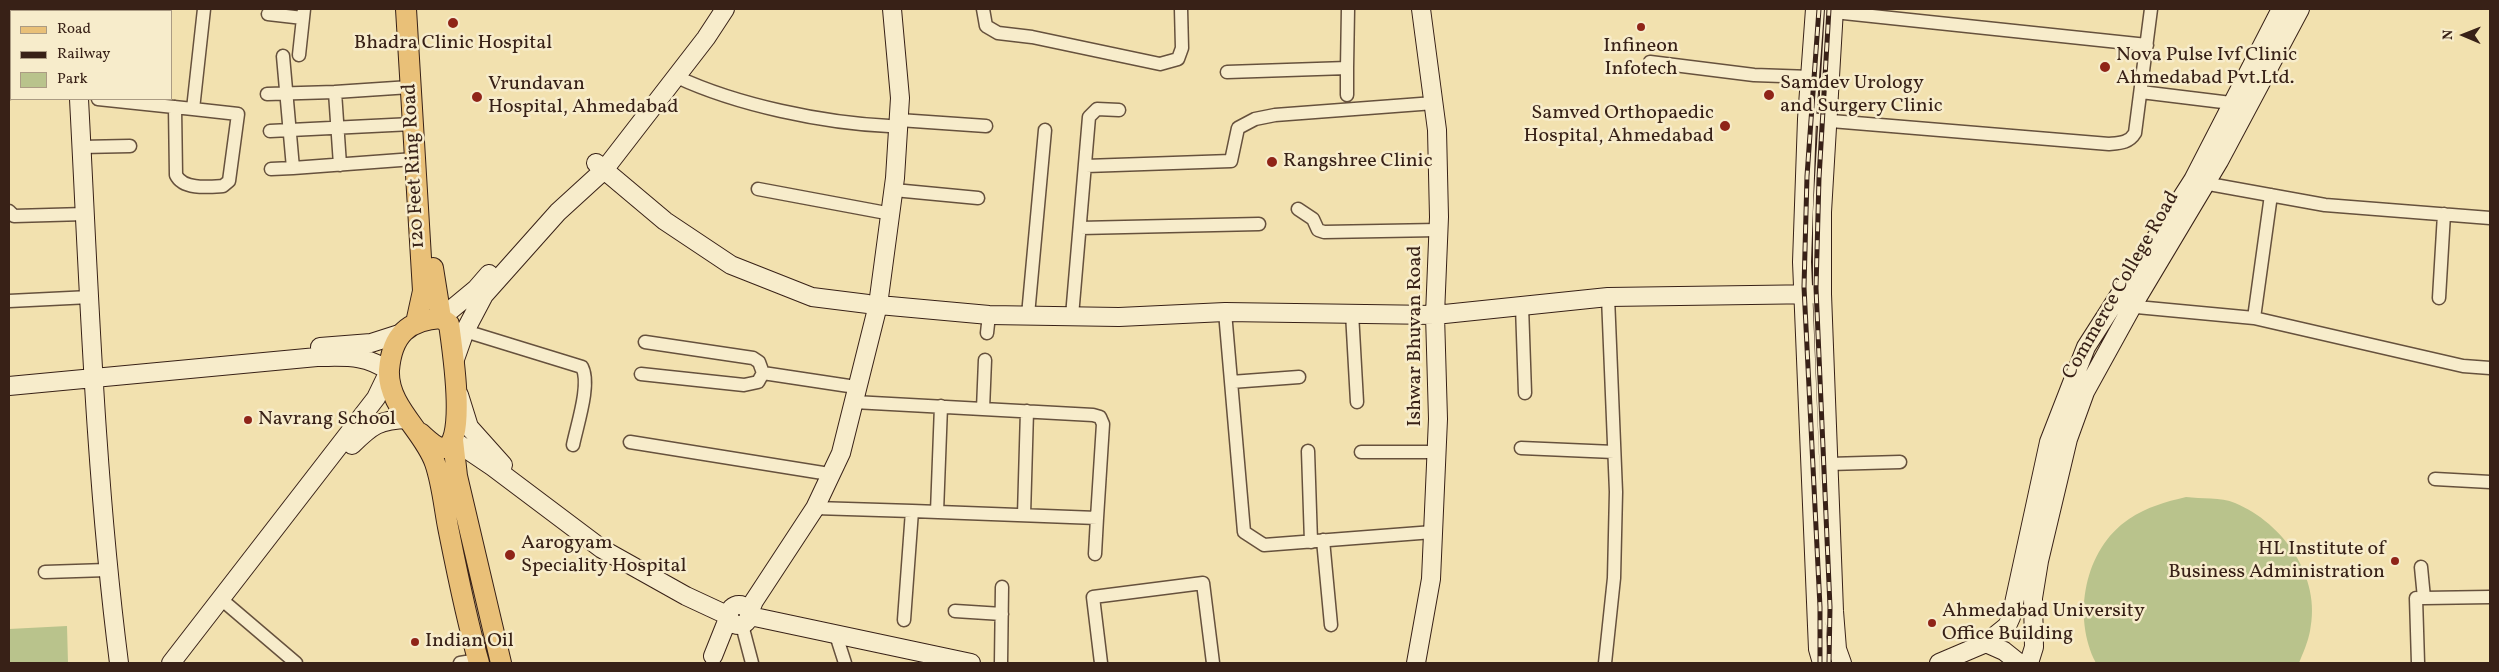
<!DOCTYPE html>
<html>
<head>
<meta charset="utf-8">
<style>
  body { margin:0 }
  #map { position:relative; width:2499px; height:672px; overflow:hidden; background:#f2e1af; font-family:Vollkorn,serif }
  canvas { display:block }
  .frame { position:absolute; inset:0; border:10px solid #382117; pointer-events:none }
  .legend { position:absolute; left:10px; top:10px; width:162px; height:90px; box-sizing:border-box; background:#f7eccb; border:1px solid #ab9b83; margin:0; padding:6px 9px; list-style:none; font-size:15px; color:#382117 }
  .legend li { display:flex; align-items:center; gap:10px; height:25px }
  .legend b { width:25px; border:1px solid #ab9b83 }
  .north { position:absolute; left:2439px; top:10px; width:50px; height:50px; -webkit-text-stroke:4px #f7eccb; paint-order:stroke; rotate:271deg; font-size:14px; font-weight:700; line-height:20px; text-align:center; color:#382117 }
  .north::after { content:''; display:block; margin:auto; width:18px; height:22px; background:#382117; clip-path:polygon(50% 0,100% 100%,50% 72%,0 100%) }
</style>
</head>
<body>
<div id="map">
<canvas width="2499" height="672"></canvas>
<div class="frame"></div>
<ul class="legend">
<li><b style="height:6px;background:#e9c078"></b>Road</li>
<li><b style="height:6px;background:#382117"></b>Railway</li>
<li><b style="height:14px;background:#b9c38c"></b>Park</li>
</ul>
<div class="north">N</div>
</div>
<script>
const g = document.querySelector('canvas').getContext('2d');
g.lineJoin = 'round';
function fill(path, color) { g.fillStyle = color; g.fill(path, 'evenodd'); }
function stroke(path, color, width, dash) { g.strokeStyle = color; g.lineWidth = width; g.lineCap = dash ? 'butt' : 'round'; g.setLineDash(dash || []); g.stroke(path); }
function write(font, color, halo, rows, align = 'center') {
  g.font = font + ' Vollkorn,serif'; g.lineWidth = 5; g.setLineDash([]); g.textBaseline = 'middle'; g.strokeStyle = halo; g.fillStyle = color; for (const [text, x, y, turn = 0] of rows) {
    g.save(); g.translate(x, y); g.rotate((+turn || 0) * Math.PI / 180); g.textAlign = isNaN(turn) ? turn : align; if (halo) g.strokeText(text, 0, 0); g.fillText(text, 0, 0); g.restore();
  }
}
fill(new Path2D(`
  M 2186,497 C 2201,499 2221,497 2235,503 C 2283,523 2322,577 2310,631 C 2308,642 2303,653 2299,663 L 2096,663 C 2072,617 2084,549 2129,519 C 2147,507 2165,502 2186,497 Z
  M 67,626 L 68,663 L 10,663 L 9,629 Z`), '#b9c38c');
const street = new Path2D(`
  M 983,9 L 986,26 L 998,33 L 1032,37 L 1160,64 L 1178,59 L 1182,48 L 1181,9
  M 1834,12 L 2147,45
  M 268,14 L 303,18
  M 9,39 L 11,39
  M 299,55 L 304,9
  M 283,56 L 293,168 L 414,159
  M 1650,62 L 1754,75 L 1811,77
  M 1347,68 L 1347,95
  M 1227,72 L 1347,68 L 1348,9
  M 677,77 C 737,105 823,123 889,126
  M 335,92 L 340,165
  M 2141,92 L 2231,103
  M 9,93 L 11,92
  M 267,94 L 335,92 L 410,87
  M 98,99 L 193,109 L 204,9
  M 175,107 L 176,175 C 183,190 209,187 223,186 L 229,181 L 238,114 L 193,109
  M 1807,119 L 2109,144 C 2120,143 2129,143 2135,133 L 2151,9
  M 899,120 L 986,126
  M 270,131 L 412,124
  M 81,147 L 130,146
  M 1086,166 L 1231,161 L 1238,128 L 1255,119 L 1275,115 L 1434,103
  M 271,169 L 293,168
  M 2198,182 L 2325,205 L 2490,218
  M 758,189 L 881,212
  M 894,190 L 978,198
  M 1298,209 L 1313,219 L 1318,230 L 1324,232 L 1438,230
  M 9,211 L 14,216 L 85,214
  M 1080,228 L 1259,224
  M 2439,298 L 2444,214
  M 9,301 L 90,297
  M 1522,306 L 1525,393
  M 2126,306 L 2254,318 L 2463,366 L 2490,368
  M 1225,312 L 1244,532 L 1264,545 L 1433,532
  M 1352,313 L 1357,402
  M 1028,315 L 1045,130
  M 1072,316 L 1089,117 L 1097,109 L 1119,110
  M 2254,318 L 2271,195
  M 465,331 L 582,367 C 591,384 577,425 573,445
  M 987,333 L 989,315
  M 645,342 L 753,358 L 759,362 L 763,373
  M 763,373 L 849,386
  M 641,374 L 744,385 L 758,382 L 763,373
  M 1231,382 L 1299,377
  M 854,402 L 1093,415 L 1100,417 L 1103,424 L 1097,518 L 912,511
  M 983,409 L 985,360
  M 630,442 L 823,473
  M 1521,448 L 1614,452
  M 1308,451 L 1311,542
  M 1361,452 L 1437,452
  M 1829,464 L 1900,462
  M 2435,479 L 2490,482
  M 815,508 L 912,511 L 904,620
  M 937,512 L 941,406
  M 1024,515 L 1027,411
  M 1323,540 L 1331,625
  M 1095,554 L 1097,518
  M 2421,567 L 2424,598 L 2490,597
  M 45,572 L 107,570
  M 2416,598 L 2418,663
  M 228,605 L 296,663
  M 955,611 L 1002,614
  M 742,625 L 752,663
  M 836,635 L 845,663
  M 460,663 L 478,660
  M 1001,663 L 1002,587
  M 1101,663 L 1093,597 L 1203,583 L 1213,663
  M 1605,663 L 1614,578 L 1616,492 L 1608,297`);
const secondary = new Path2D(`
  M 74,9 L 74,11
  M 1815,9 L 1807,119 L 1802,262 L 1817,626 L 1818,649 L 1822,663
  M 1834,9 L 1822,212 L 1822,294 L 1834,611 L 1837,649 L 1842,663
  M 79,99 C 89,287 95,476 119,663
  M 596,163 L 665,221 L 731,265 L 812,297 L 868,304 L 989,315 L 1119,317 L 1225,312 L 1435,315 L 1608,297 L 1822,294
  M 441,318 L 476,289 L 489,274
  M 320,347 L 371,343 L 399,334
  M 454,362 L 465,331 L 484,295 L 558,212 L 604,170 L 706,38 L 725,9
  M 9,386 L 317,357 C 346,357 364,354 389,371 L 376,398 L 171,663
  M 459,395 L 469,427 L 503,465
  M 453,440 L 493,467 L 602,549 L 686,596 L 729,616 L 713,656
  M 352,445 C 372,425 379,420 408,419
  M729 615a10 10 0 1 1 20 0a10 10 0 1 1-20 0Z
  M 749,613 L 754,601 L 815,508 L 841,453 L 878,305 L 895,178 L 900,98 L 892,9
  M 750,616 L 971,663
  M 1986,643 L 2007,626 L 2011,617 L 2049,442 L 2086,347 L 2193,180 L 2281,9
  M 1416,663 L 1431,579 L 1438,419 L 1435,315 L 1439,217 L 1437,130 L 1421,9
  M 1939,663 L 1986,643 L 2004,651 L 2019,663
  M 2029,663 L 2034,647 L 2033,598 L 2039,561 L 2068,439 L 2085,392 L 2133,305 L 2219,161 L 2300,9`);
const primary = new Path2D(`
  M 406,9 L 423,291 L 416,323
  M 433,268 L 441,318
  M 420,433 C 426,438 434,447 442,448 C 469,450 451,340 449,324 L 441,318 C 408,320 392,335 389,370 C 387,406 424,431 435,463 C 442,483 444,506 448,527 C 457,572 466,618 479,663
  M 453,440 L 457,476 L 501,663`);
stroke(street, '#66513d', 15);
stroke(secondary, '#382117', 20);
stroke(primary, '#382117', 22);
stroke(street, '#f7eccb', 12);
stroke(secondary, '#f7eccb', 18);
stroke(primary, '#e9c078', 20);
const rail = new Path2D(`
  M 1819,9 L 1807,176 L 1804,287 L 1820,607 L 1820,663
  M 1829,663 L 1830,607 L 1816,288 L 1819,178 L 1829,9`);
stroke(rail, '#382117', 5);
stroke(rail, '#f7eccb', 3, [9]);
for (const [x, y, r, color] of [
  [453,23,6,"#8f2418"],
  [1641,27,5,"#8f2418"],
  [2105,67,6,"#8f2418"],
  [1769,95,6,"#8f2418"],
  [477,97,6,"#8f2418"],
  [1725,126,6,"#8f2418"],
  [1272,162,6,"#8f2418"],
  [248,420,5,"#8f2418"],
  [510,555,6,"#8f2418"],
  [2395,561,5,"#8f2418"],
  [1932,623,5,"#8f2418"],
  [415,642,5,"#8f2418"]
]) { const dot = new Path2D(); dot.arc(x, y, r, 0, 2 * Math.PI); g.fillStyle = color; g.fill(dot); stroke(dot, '#f7eccb', 2); }
write('20px', '#382117', '#f7eccb', [
  ["Bhadra Clinic Hospital",453,44,"center"],
  ["Infineon",1641,47,"center"],
  ["Infotech",1641,70,"center"],
  ["Nova Pulse Ivf Clinic",2116,56],
  ["Ahmedabad Pvt.Ltd.",2116,79],
  ["Samdev Urology",1780,84],
  ["and Surgery Clinic",1780,107],
  ["Vrundavan",488,85],
  ["Hospital, Ahmedabad",488,108],
  ["Samved Orthopaedic",1714,114,"right"],
  ["Hospital, Ahmedabad",1714,137,"right"],
  ["Rangshree Clinic",1283,162],
  ["Navrang School",258,420],
  ["Aarogyam",521,544],
  ["Speciality Hospital",521,567],
  ["HL Institute of",2385,550,"right"],
  ["Business Administration",2385,573,"right"],
  ["Ahmedabad University",1942,612],
  ["Office Building",1942,635],
  ["Indian Oil",425,642]
], 'left');
write('20px', '#382117', '#f7eccb', [
  ["120 Feet Ring Road",415,166,-93],
  ["Commerce College Road",2122,286,-60],
  ["Ishwar Bhuvan Road",1416,336,-90]
]);
</script>
</body>
</html>
